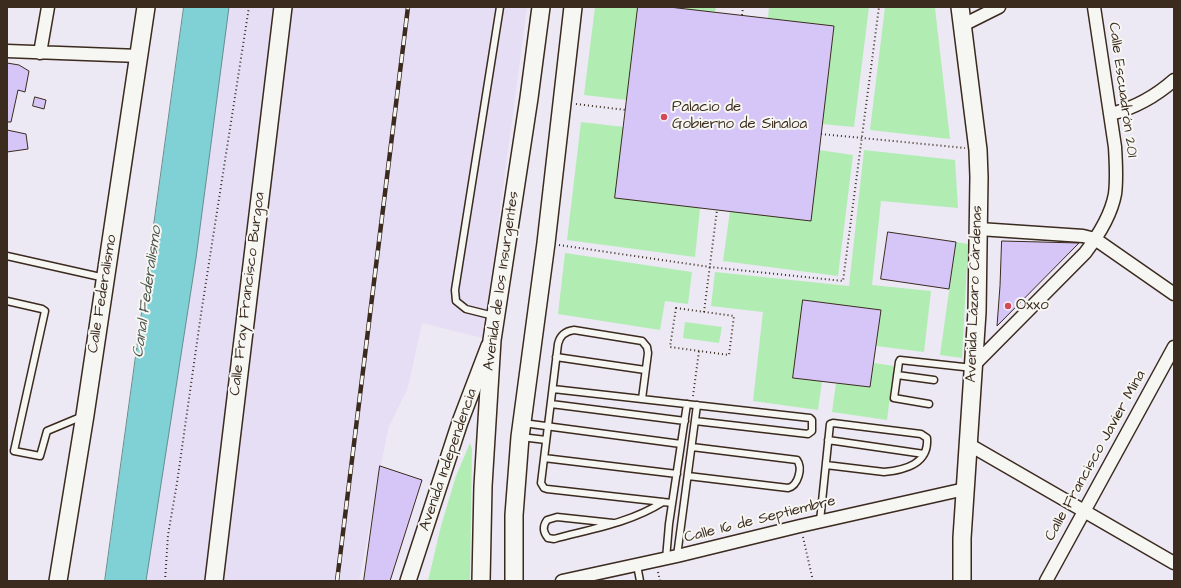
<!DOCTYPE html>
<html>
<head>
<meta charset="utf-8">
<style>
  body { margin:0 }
  #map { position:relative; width:1181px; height:588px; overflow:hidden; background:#ece8f4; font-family:"Architects Daughter",sans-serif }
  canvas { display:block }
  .frame { position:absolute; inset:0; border:8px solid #3b2a1e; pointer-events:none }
</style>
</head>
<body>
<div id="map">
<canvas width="1181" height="588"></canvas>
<div class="frame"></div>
</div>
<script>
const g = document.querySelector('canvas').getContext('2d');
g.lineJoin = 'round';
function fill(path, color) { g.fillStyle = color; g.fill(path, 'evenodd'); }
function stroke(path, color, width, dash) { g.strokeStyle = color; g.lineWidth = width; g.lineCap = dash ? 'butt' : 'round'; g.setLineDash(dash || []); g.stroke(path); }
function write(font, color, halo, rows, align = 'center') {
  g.font = font + ' "Architects Daughter",sans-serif'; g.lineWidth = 4; g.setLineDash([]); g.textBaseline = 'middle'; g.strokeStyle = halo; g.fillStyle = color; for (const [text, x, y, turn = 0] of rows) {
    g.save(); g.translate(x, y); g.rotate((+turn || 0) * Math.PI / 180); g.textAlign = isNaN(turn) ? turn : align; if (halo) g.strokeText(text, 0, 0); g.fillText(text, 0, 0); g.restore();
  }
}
fill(new Path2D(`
  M 229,7 L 527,7 L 483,338 L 422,323 L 408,387 L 388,429 L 359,581 L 146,581 L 196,258 Z`), '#e5def5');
fill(new Path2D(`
  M 595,7 L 638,7 L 627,100 L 584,95 Z
  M 669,7 L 716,7 L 715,12 Z
  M 769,7 L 869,7 L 854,127 L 822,124 L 834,26 L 768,18 Z
  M 885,7 L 924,7 L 935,8 L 950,139 L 870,130 Z
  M 581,122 L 624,127 L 616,198 L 700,208 L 695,257 L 567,240 Z
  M 819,150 L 853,155 L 838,276 L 723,261 L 730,211 Z
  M 864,150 L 955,160 L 958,208 L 881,201 L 872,285 L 931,291 L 924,352 L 876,346 L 880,310 L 803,300 L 794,378 L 822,381 L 818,410 L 753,401 L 763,312 L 711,306 L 715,272 L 849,286 Z
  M 956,242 L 968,244 L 962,358 L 940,355 Z
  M 565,253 L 692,272 L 688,304 L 665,301 L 660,330 L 558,314 Z
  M 685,322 L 722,327 L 719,343 L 683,338 Z
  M 874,363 L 894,366 L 887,420 L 832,412 L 836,383 L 870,387 Z
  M 470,443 L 472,449 L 470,581 L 428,581 L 441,526 L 456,476 Z`), '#b1edb3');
const water = new Path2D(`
  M 184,7 L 229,7 L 196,258 L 146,581 L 105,581 Z`);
fill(water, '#7fd1d6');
stroke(water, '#648e8c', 1);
const building = new Path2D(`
  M 638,7 L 669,7 L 834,26 L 811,221 L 615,198 Z
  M 7,63 L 19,65 L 29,71 L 25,92 L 18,90 L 11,122 L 7,122 Z
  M 35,97 L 46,100 L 44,109 L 33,106 Z
  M 7,130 L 26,134 L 28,149 L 7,152 Z
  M 888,232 L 956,242 L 949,289 L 881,279 Z
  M 1002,241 L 1079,243 L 997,326 L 1000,286 Z
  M 803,300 L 881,310 L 870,387 L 793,378 Z
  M 380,466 L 422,480 L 390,581 L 364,581 Z`);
fill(building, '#d6c6f7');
stroke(building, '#3b2a1e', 1);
const service = new Path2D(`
  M 7,256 L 105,278
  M 7,301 L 42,309 L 45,311 L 14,451 L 40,456 L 47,431 L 83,416
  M 494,316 L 466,309 L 456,301 L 455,290 L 500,7
  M 556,357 L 645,370
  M 897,375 L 934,380
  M 553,389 L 810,418 L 812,420 L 812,431 L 808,434 L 695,421
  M 642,399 L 648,353 L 647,347 L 642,341 L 574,330 C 566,331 560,335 558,344 L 541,483 L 544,488 L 547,489 L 672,503
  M 551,404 L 685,421
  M 929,404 L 894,398 L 899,362 L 900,360 L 973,368
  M 523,423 L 681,444
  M 521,437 L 546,440
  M 828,440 L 924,454
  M 544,458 L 677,474
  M 688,476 L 788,488 C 798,486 803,468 797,460 L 692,447
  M 820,521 L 830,424 L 833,423 L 921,434 L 927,438 C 929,464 905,470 884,472 L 826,465
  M 613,523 L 557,517 L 547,520 C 542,527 543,532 548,538 L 554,539 C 591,529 630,523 663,502
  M 677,556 L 697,405
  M 666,559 L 669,524 L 687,404
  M 637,565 L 640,581`);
const minor = new Path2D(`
  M 963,25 L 999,7
  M 7,51 L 139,56
  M 40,53 L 48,7
  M 1111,114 C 1134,108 1156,96 1174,80
  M 979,229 L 1083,236 L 1095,239 L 1174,294
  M 974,365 L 1085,253 C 1098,236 1111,216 1115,194 C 1117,179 1116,163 1115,147 L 1094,7
  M 968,444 L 1174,563
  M 562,581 L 677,556 L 800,526 L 965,489
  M 1046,581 L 1174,347`);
const tertiary = new Path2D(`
  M 408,581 L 460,422 L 489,346`);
const secondary = new Path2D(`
  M 960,7 L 978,150 L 979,177 L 977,312 L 962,538 L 962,581
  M 58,581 L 85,415 L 146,7
  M 214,581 L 283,7
  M 481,581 L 483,486 L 492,340 L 529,98 L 541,7
  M 514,581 L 514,515 L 520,437 L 546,243 L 573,7`);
stroke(service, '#3b2a1e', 9);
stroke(minor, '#3b2a1e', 15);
stroke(tertiary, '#3b2a1e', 18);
stroke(secondary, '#3b2a1e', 20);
stroke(new Path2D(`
  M 742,15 L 743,7
  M 576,104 L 626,110
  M 821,134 L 965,148
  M 559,245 L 710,267 L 843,281 L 879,7
  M 676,308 L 734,316 L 729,355 L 670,347 Z
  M 704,312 L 717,210
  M 693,396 L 699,351
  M 803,537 L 813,581
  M 658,572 L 660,581
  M 165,581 L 168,535 L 177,483 L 201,314 L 249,7`), '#3b2a1e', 2, [1, 3]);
stroke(service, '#f6f6f2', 6);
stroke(minor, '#f6f6f2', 12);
stroke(tertiary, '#f6f6f2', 15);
stroke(secondary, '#f6f6f2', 17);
const rail = new Path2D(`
  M 337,581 L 408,7`);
stroke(rail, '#3b2a1e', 4.5);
stroke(rail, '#f6f6f2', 3, [9]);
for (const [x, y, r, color] of [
  [664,117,4,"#d1495b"],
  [1008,306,4,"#d1495b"]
]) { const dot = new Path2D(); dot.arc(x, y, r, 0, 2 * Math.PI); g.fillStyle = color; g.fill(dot); stroke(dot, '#f6f6f2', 1.5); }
write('15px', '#3b2a1e', '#f6f6f2', [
  ["Calle Escuadrón 201",1122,90,82],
  ["Avenida de los Insurgentes",502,281,-82],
  ["Calle Federalismo",103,294,-81],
  ["Calle Fray Francisco Burgoa",248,294,-83],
  ["Avenida Lázaro Cárdenas",975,294,-88],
  ["Calle Francisco Javier Mina",1096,456,-61],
  ["Avenida Independencia",449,460,-71],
  ["Calle 16 de Septiembre",760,520,-14]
]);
write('15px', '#3b2a1e', '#f6f6f2', [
  ["Palacio de",672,108],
  ["Gobierno de Sinaloa",672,125],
  ["Oxxo",1016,306]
], 'left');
write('italic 16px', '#4c544c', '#f6f6f2', [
  ["Canal Federalismo",148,292,-82]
]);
</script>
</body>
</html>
